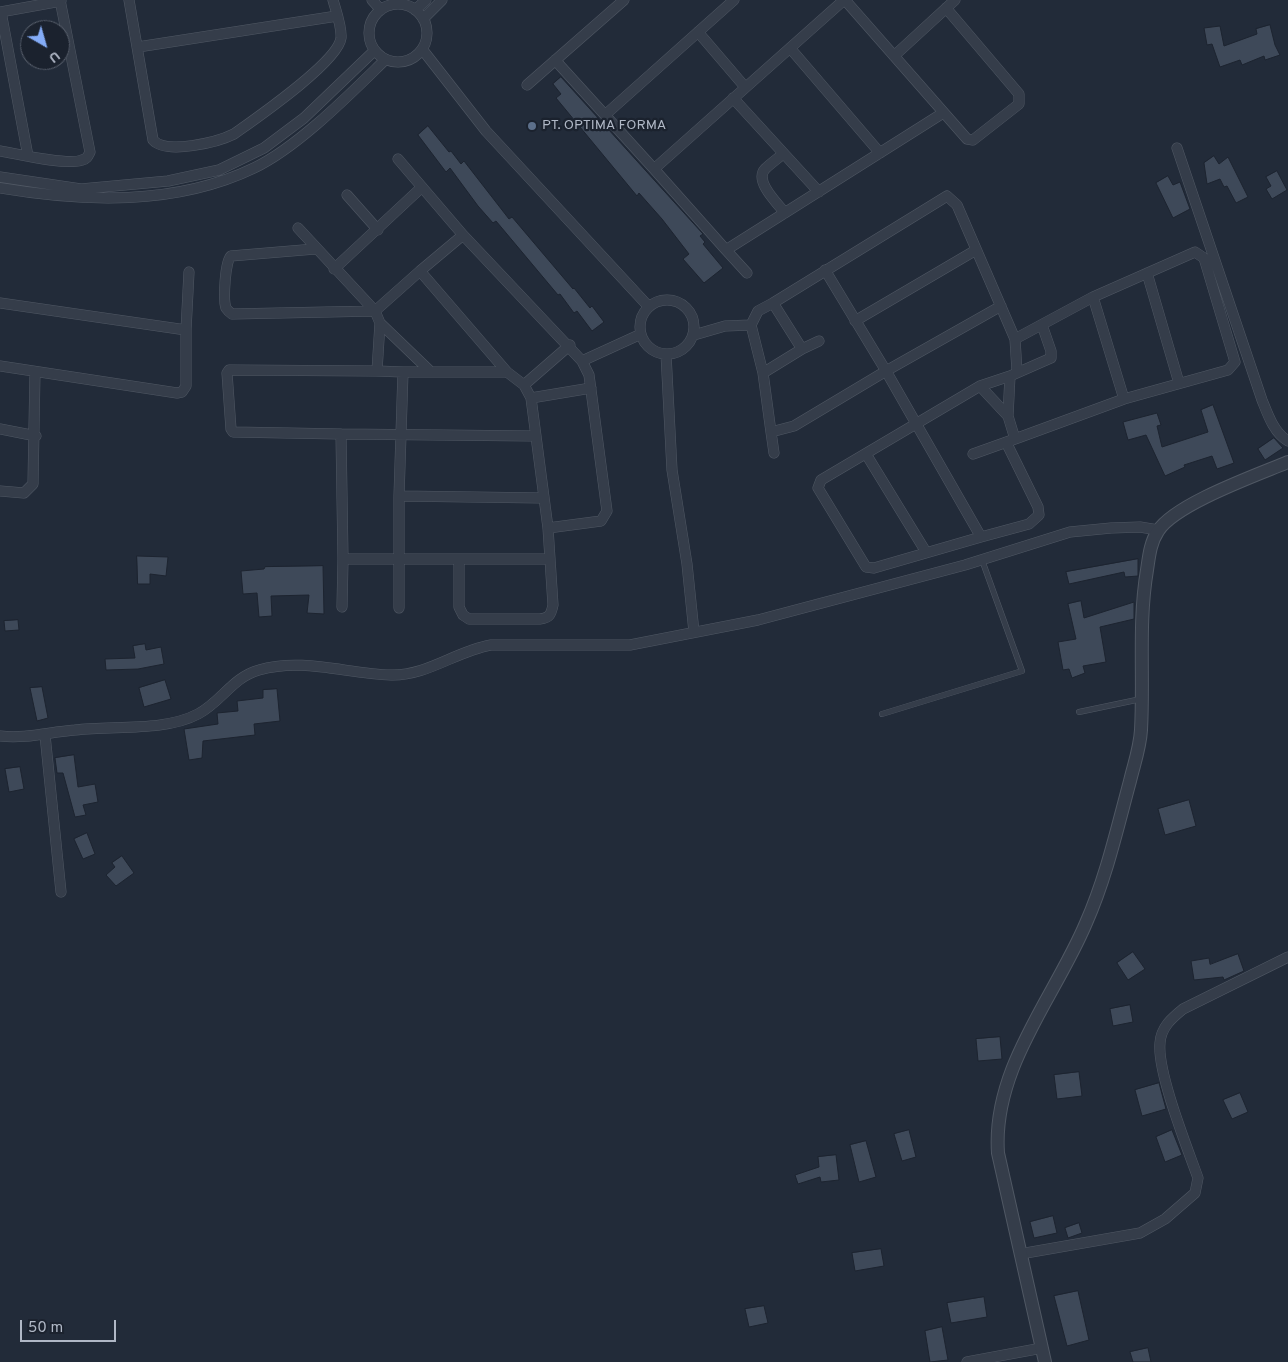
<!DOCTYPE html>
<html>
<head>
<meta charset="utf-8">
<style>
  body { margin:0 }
  #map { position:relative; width:1288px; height:1362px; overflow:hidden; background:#222b39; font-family:Overpass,sans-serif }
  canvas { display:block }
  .north { position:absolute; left:20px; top:20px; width:50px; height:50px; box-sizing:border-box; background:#1b222e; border:1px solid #575e6b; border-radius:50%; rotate:142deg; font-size:14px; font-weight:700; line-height:20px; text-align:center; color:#b0b8c6 }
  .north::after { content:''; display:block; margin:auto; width:18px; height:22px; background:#84acf7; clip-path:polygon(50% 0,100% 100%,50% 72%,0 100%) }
  .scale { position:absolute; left:20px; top:1320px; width:96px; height:22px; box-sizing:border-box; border:2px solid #b0b8c6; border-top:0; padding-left:6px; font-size:15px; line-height:18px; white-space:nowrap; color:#b0b8c6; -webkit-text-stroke:4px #1b222e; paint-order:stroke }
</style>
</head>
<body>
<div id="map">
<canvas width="1288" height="1362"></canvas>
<div class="north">U</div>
<div class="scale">50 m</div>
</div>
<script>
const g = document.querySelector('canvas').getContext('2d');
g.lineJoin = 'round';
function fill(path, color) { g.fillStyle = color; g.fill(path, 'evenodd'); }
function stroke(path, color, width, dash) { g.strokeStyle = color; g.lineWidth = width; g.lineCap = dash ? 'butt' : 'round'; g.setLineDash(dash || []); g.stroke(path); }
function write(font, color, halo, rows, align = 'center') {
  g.font = font + ' Overpass,sans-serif'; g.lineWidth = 4.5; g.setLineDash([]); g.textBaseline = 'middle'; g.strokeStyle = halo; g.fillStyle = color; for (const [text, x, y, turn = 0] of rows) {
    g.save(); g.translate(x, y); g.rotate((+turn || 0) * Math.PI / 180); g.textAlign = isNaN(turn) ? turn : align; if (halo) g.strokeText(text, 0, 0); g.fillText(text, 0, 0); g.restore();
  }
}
const building = new Path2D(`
  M 1270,25 L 1275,45 L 1280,55 L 1265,60 L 1264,56 L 1242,65 L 1240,60 L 1220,67 L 1212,44 L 1207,45 L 1204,28 L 1220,26 L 1224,46 L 1257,34 L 1256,29 Z
  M 561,77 L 703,234 L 700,236 L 705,242 L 703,244 L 723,268 L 704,283 L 683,259 L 689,254 L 662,219 L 639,193 L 637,196 L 556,98 L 561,94 L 553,84 Z
  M 428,126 L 449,152 L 451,151 L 461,164 L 464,161 L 509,219 L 512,217 L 573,289 L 574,288 L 590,308 L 592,306 L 604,322 L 592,331 L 577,311 L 574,313 L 560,294 L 558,295 L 496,221 L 493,223 L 478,206 L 450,168 L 446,172 L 418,135 Z
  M 1214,156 L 1219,164 L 1228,157 L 1248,197 L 1236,203 L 1227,186 L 1224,187 L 1220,179 L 1207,184 L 1204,163 Z
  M 1277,171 L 1287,190 L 1272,199 L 1266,189 L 1271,186 L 1266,177 Z
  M 1168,176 L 1173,185 L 1180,182 L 1190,209 L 1173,218 L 1156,183 Z
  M 1213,405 L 1234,463 L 1217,469 L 1212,456 L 1184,465 L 1185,467 L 1165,476 L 1146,435 L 1128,440 L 1123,422 L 1157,413 L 1161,425 L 1157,426 L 1162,447 L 1208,432 L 1201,410 Z
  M 1274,438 L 1283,448 L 1265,460 L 1258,449 Z
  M 137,556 L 168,557 L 166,576 L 150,574 L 150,584 L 138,584 Z
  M 1138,559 L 1138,576 L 1125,577 L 1124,572 L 1069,584 L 1066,572 Z
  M 323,566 L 324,614 L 307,613 L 309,595 L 271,596 L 272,616 L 259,617 L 257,593 L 243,594 L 241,571 L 264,569 L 265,567 Z
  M 1081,601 L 1084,618 L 1134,602 L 1134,619 L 1100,627 L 1106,662 L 1083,666 L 1085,673 L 1072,678 L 1069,669 L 1063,670 L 1058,642 L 1076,639 L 1068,604 Z
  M 18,620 L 19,630 L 5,631 L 4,621 Z
  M 145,644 L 146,650 L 161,647 L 164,664 L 138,669 L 106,670 L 105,659 L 135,658 L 133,646 Z
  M 165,680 L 171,699 L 144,707 L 139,688 Z
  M 42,687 L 48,718 L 37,721 L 30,688 Z
  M 277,689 L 280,721 L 254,724 L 255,735 L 203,741 L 202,758 L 189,760 L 184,729 L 218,724 L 217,713 L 238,711 L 237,701 L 263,698 L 263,690 Z
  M 74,755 L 78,787 L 95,784 L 98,802 L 83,805 L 86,815 L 75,817 L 63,773 L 57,773 L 55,758 Z
  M 20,767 L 24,789 L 9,792 L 5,769 Z
  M 1189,800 L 1196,826 L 1165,835 L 1158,809 Z
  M 87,833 L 95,854 L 83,859 L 74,839 Z
  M 122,856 L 134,873 L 116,886 L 106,875 L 115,867 L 112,863 Z
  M 1133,952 L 1145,969 L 1128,980 L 1117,963 Z
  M 1238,954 L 1244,971 L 1224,980 L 1223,977 L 1194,980 L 1191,961 L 1209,958 L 1210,964 Z
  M 1130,1005 L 1133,1022 L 1113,1026 L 1110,1009 Z
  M 1000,1037 L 1002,1059 L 978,1061 L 976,1039 Z
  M 1079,1072 L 1082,1096 L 1057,1099 L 1054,1075 Z
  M 1159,1083 L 1166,1109 L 1142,1116 L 1135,1090 Z
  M 1240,1093 L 1248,1112 L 1232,1119 L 1223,1100 Z
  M 909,1130 L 916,1157 L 902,1161 L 894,1134 Z
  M 1172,1130 L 1182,1155 L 1165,1162 L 1156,1137 Z
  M 866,1141 L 876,1177 L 859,1182 L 850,1145 Z
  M 836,1155 L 839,1180 L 821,1182 L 820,1177 L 798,1184 L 795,1175 L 819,1167 L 818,1157 Z
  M 1053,1216 L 1057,1233 L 1034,1238 L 1030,1222 Z
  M 1079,1223 L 1082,1233 L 1068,1238 L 1065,1228 Z
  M 881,1249 L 884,1266 L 855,1271 L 852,1253 Z
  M 1078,1291 L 1089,1340 L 1067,1346 L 1054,1296 Z
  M 984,1297 L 987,1317 L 951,1323 L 947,1303 Z
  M 764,1306 L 768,1323 L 749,1327 L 745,1309 Z
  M 942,1327 L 948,1360 L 930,1362 L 925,1331 Z
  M 1148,1348 L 1151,1362 L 1133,1362 L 1130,1352 Z`);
fill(building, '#3e4959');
stroke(building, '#1d2430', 1);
const service = new Path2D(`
  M 1079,712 L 1141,699
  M 882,714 L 1022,671 L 982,560`);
const minor = new Path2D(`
  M 129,0 L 153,140 C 166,155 218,142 234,134 C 255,119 338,62 341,38 C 342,27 336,11 333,0
  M 372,0 L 381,10
  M 844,0 L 654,169 L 726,250 L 943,113
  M 845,0 L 967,139 L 973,140 L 1019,104 L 1019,94 L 946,8
  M369 33a29 29 0 1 1 58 0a29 29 0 1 1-58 0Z
  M 415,10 L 426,0
  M 0,12 L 61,1
  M 1,12 L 28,156
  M 423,19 L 442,0
  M 698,32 L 745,87
  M 138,47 L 337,16
  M 790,48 L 880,153
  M 422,49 L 486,131 L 649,307
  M 894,56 L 955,0
  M 555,60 L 605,115
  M 527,85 L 624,0
  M 733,98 L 819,192
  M 1177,148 L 1262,400 C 1268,415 1274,433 1288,441
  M 0,151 C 18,154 67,166 82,160 C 87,159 88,156 90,152 L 60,0
  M 783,154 C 777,159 770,164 765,169 C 754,181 777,203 785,213
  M 398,159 L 463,235 L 582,361 L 641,334
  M 654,169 L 605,115 L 734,0
  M 0,177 L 81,189 L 168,181 L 219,170 L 264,148 L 304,118 L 374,51
  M 0,188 C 83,202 175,206 254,168 C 298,147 350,94 385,60
  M 347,195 L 378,230
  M 298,228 L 375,311
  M 463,235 L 420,271 L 507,372
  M 315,249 L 231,256 C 225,261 223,300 226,308 C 228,311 229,312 232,314 L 375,311
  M 726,250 L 747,273
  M 334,269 L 422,187
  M 420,271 L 375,311 L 380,323 L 430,371
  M 1147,273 L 1179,383
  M 1093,297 L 1124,399
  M640 327a27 27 0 1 1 54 0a27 27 0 1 1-54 0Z
  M 0,303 L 186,330
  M 1001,306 L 886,371 L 981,537 L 874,568 L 866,567 L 818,488 L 821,480 L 980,386 L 1010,376
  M 855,321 L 976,250
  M 380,323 L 377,371 L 403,372
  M 751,325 L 763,373 L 771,432 L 794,426 L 886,371 L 825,270
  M 694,335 L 725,326 L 751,325 L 758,311 L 773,303
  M 819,341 L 802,349 L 773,303 L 947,196 L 957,205 L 1015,339 L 1017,371
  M 666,354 L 672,470 L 687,564 L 694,632
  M 0,366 L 177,393 L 182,392 L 186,386 L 186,330 L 189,272
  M 763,373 L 802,349
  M 980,386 L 1008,416
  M 531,398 L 591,388
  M 0,429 L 36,436
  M 771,432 L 774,453
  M 341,434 L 233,432 L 231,429 L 227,373 L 229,370 L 377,371
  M 535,436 L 341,434 L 343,559 L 550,559
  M 1015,439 L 1124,399 L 1228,370 L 1235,362 L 1204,258 L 1195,252 L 1093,297 L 1015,339
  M 866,454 L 926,552
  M 973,454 L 1015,439 L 1008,416 L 1010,376 L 1051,358 L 1051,351 L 1042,325
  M 0,491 L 24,493 L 33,484 L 35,372
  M 399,496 L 403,372 L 507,372 L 524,385
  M 548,528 L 601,521 L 607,511 L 589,375 L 582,361
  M 981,537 L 1029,524 L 1039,515 L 1038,507 L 1006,442
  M 459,559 L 459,607 L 463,615 L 469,619 L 540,619 C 549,618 551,615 553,605 L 548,528 L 531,398 L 524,385 L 570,345
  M 342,607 L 343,559
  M 399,608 L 399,496 L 543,498
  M 45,735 L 61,892
  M 0,736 C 26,739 49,732 75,730 C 113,725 164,732 198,714 C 221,702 233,677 259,670 C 303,657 347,674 391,675 C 427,676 456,651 491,645 L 630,645 L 758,620 L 965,565 L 1070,532 L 1111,528 L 1140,527 L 1158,530
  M 1020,1254 L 1140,1233 L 1165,1219 L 1195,1193 L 1198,1178 C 1187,1147 1157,1072 1160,1043 C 1161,1027 1172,1018 1183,1009 L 1288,957
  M 967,1362 L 1042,1348`);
const tertiary = new Path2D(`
  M 1045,1362 L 998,1153 C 992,1068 1055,997 1086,923 C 1106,878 1117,829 1130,781 C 1134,764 1140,748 1141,730 C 1144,676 1138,623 1147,570 C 1149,557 1150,543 1158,531 C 1175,504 1257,475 1288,462`);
stroke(service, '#505864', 6);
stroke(minor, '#505864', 11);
stroke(tertiary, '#505864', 14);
stroke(service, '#353d4a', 5);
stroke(minor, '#353d4a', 10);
stroke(tertiary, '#353d4a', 12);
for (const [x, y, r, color] of [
  [532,126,5,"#5c6f8a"]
]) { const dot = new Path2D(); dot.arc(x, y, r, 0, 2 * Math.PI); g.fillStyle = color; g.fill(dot); stroke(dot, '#1b222e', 2); }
write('14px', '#b0b8c6', '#1b222e', [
  ["PT. OPTIMA FORMA",542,126]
], 'left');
</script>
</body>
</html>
